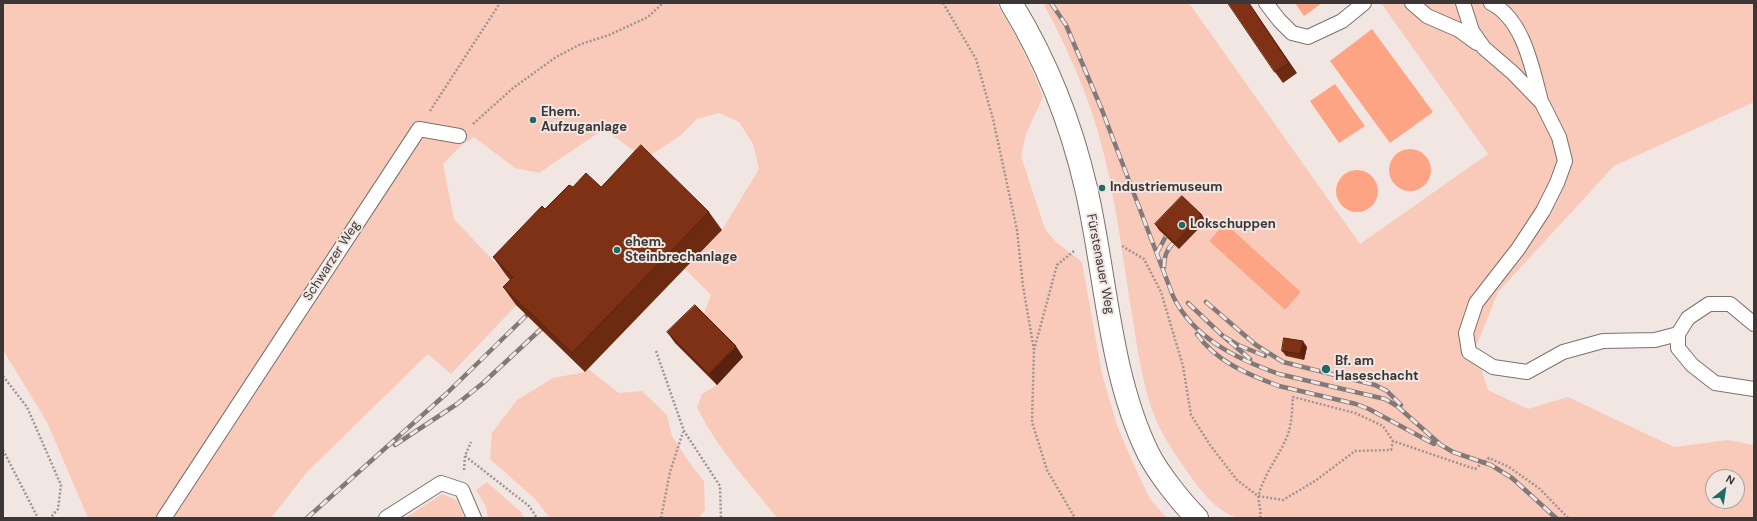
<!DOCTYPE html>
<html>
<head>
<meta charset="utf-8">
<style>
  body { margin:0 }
  #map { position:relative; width:1757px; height:521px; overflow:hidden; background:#f2e6e2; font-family:"DM Sans",sans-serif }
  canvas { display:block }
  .frame { position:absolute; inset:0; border:4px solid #3c3736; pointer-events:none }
  .north { position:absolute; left:1705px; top:469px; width:40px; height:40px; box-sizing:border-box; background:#f2e6e2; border:1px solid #a9a09d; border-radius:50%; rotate:30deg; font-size:11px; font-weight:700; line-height:16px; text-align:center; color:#3c3736 }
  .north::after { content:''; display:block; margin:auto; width:14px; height:18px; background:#1f6a66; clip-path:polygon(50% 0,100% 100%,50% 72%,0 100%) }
</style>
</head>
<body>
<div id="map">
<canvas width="1757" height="521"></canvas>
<div class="frame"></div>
<div class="north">N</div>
</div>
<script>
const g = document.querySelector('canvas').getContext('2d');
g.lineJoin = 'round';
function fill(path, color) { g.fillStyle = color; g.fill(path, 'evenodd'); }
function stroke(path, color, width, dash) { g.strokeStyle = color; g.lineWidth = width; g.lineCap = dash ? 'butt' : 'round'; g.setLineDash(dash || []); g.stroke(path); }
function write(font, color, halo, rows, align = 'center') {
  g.font = font + ' "DM Sans",sans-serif'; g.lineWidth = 4; g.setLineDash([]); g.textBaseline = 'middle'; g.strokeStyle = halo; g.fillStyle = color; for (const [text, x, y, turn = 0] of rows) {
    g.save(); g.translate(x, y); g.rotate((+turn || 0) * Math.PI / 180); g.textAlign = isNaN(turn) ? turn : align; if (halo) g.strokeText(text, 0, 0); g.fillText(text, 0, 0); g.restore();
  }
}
fill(new Path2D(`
  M 3,3 L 996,3 C 1016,34 1030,62 1043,97 L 1026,134 L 1021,156 L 1045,229 L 1056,242 L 1082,262 L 1102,374 L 1117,425 L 1132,461 L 1150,499 L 1167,518 L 777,518 C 749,482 717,449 697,407 L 702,394 L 717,385 L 743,357 L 703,316 L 711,295 L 685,269 L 722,230 L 759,169 L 753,144 L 739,122 L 719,113 L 697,119 L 681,135 L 645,159 L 604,129 L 539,173 L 515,168 L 474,137 L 462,145 L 443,164 L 454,219 L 526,295 L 451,374 L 428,354 L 307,472 L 271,518 L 88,518 L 47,422 L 3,350 Z
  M 1043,3 L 1189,3 L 1360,244 L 1488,154 L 1381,3 L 1754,3 L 1754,102 L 1614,166 L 1498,292 L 1475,349 L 1488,390 L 1528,409 L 1568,397 L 1674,447 L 1728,440 L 1754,445 L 1754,518 L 1237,518 C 1216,510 1204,495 1191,477 C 1178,459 1165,440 1156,420 C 1143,388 1138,354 1133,320 C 1124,268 1118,214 1106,163 C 1093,105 1071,55 1043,3 ZM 1225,223 L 1301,292 L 1285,310 L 1209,241 ZM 1713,477 L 1737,477 L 1737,501 L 1713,501 Z
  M 588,369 L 619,393 L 642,391 L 667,415 L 672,436 L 689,462 L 704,481 L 705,510 L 699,518 L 550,518 L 534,498 L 490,459 L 492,433 L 517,400 L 553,378 L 585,372 Z
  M 487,482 L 521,512 L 524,518 L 488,518 L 486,507 L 476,490 Z
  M 442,494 L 457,500 L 464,518 L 405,518 Z`), '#f9caba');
fill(new Path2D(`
  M 1295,3 L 1322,3 L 1304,16 Z
  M 1372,29 L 1433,112 L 1390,143 L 1330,61 Z
  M 1335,84 L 1365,126 L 1339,143 L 1310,101 Z
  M1389 170a21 21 0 1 1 42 0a21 21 0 1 1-42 0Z
  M1336 191a21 21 0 1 1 42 0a21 21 0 1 1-42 0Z
  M 1225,223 L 1301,292 L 1285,310 L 1209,241 Z`), '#fda485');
const service = new Path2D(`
  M 1266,3 L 1279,20 L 1292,33 L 1308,37 L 1342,21 L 1364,3
  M 1412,3 L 1427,16 L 1459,30 L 1477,43
  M 1463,3 L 1472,31 L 1484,48 L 1513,73 L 1542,103 L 1559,137 L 1565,161 L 1557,183 L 1543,211 L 1518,249 L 1476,303 L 1466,333 L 1469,352 L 1493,367 L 1527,372 L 1563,352 L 1603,341 L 1655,340 L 1678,334 L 1688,318 L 1709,304 L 1730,304 L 1754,324
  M 1491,3 C 1524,20 1532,68 1541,101
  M 1678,334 L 1678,348 L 1692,365 L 1715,383 L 1754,389
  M 164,518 L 419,129 L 459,136
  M 386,518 L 441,483 L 462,490 L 474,518`);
const tertiary = new Path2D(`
  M 1011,3 C 1046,60 1071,123 1086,188 C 1106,274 1109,373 1148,453 C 1158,473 1181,502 1197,518`);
stroke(service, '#7b716d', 16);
stroke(tertiary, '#7b716d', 24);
stroke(new Path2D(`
  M 943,3 L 976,59 L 993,119 L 1017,230 L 1023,286 L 1034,350 L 1032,422 L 1047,470 L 1075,518
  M 430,111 L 500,3
  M 473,124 L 513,88 L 556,57 L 581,44 L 609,35 L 648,17 L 663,3
  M 1122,246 L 1144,259 L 1161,292 L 1183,366 L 1191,415 L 1210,445 L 1237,480 L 1258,496 L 1283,500 L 1315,481 L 1355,451 L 1391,450 L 1393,441 L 1475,469 L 1489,458 L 1509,467 L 1540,489 L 1568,518
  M 1034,350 L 1057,265 L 1074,251
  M 656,351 L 684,431 L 720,486 L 721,518
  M 3,376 L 27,407 L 61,485 L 58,509 L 50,518
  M 3,450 L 38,518
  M 465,456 L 529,506 L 537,518
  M 464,470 L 465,456 L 471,442
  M 661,518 L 670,472 L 683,432
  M 1260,518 C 1262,509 1257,501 1259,494 C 1265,471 1282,453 1289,431 C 1292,420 1292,408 1293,397 L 1355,413 L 1383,426 L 1393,441`), '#9e9592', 2.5, [2, 2]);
stroke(service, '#fff', 14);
stroke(tertiary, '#fff', 22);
const rail = new Path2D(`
  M 1051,3 L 1066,25 L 1102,110 L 1173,296 C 1193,338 1237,359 1279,374 L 1385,399 L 1397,406 L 1441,445 L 1453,452 L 1491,465 L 1512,478 L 1556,518
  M 1157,253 L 1166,236
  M 1164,267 C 1164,257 1166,251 1173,243
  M 1206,302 L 1256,345 L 1283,362 L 1375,385 L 1387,391 L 1401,405
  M 1188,303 L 1223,336
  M 1197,334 C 1215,361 1249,375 1279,386 L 1356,404 L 1369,409 L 1434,444
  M 1250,359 L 1223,336 L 1238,345 L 1265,356
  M 395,445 L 457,404 L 483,383 L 541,329
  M 307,518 L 446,394 L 527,315`);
stroke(rail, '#827a78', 4.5);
stroke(rail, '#f2e6e2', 3, [9]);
fill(new Path2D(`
  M 1249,3 L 1297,73 L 1283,83 L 1275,72 Z
  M 573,187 L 601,187 L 709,212 L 722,230 L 585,372 L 516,305 L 503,287 L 510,280 L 506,275 L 493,257 L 545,209 Z
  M 1202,215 L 1206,221 L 1179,249 L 1159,230 L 1155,224 Z
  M 667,332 L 743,357 L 717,385 L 675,343 Z
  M 1307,347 L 1304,360 L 1286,356 L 1282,351 Z`), '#6c2a11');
fill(new Path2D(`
  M 1303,341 L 1307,347 L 1304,360 L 1300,354 Z
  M 736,346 L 743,357 L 717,385 L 709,374 Z`), '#58220e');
const building = new Path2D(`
  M 1228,3 L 1249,3 L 1289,63 L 1275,72 Z
  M 641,145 L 709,212 L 572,353 L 503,287 L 513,277 L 493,257 L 542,206 L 545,209 L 569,185 L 573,187 L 586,173 L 601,187 Z
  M 1182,196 L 1202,215 L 1175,243 L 1155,224 Z
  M 695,305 L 736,346 L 709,374 L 667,332 Z
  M 1284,338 L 1303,341 L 1300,354 L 1282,351 Z`);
fill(building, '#7e3114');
stroke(building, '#58220e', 1);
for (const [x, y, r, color] of [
  [533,120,4,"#1f6a66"],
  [1102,188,4,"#1f6a66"],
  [1182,225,4,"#1f6a66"],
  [617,250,4,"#1f6a66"],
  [1326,369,5,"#1f6a66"]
]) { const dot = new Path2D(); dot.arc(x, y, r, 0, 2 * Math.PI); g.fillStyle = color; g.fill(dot); stroke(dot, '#f2e6e2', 1.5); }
write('bold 13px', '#3c3736', '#f2e6e2', [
  ["Ehem.",541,113],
  ["Aufzuganlage",541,128],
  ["Industriemuseum",1110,188],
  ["Lokschuppen",1190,225],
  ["ehem.",625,243],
  ["Steinbrechanlage",625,258],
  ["Bf. am",1335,362],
  ["Haseschacht",1335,377]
], 'left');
write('13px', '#3c3736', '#f2e6e2', [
  ["Schwarzer Weg",332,261,-57],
  ["Fürstenauer Weg",1100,264,79]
]);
</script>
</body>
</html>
